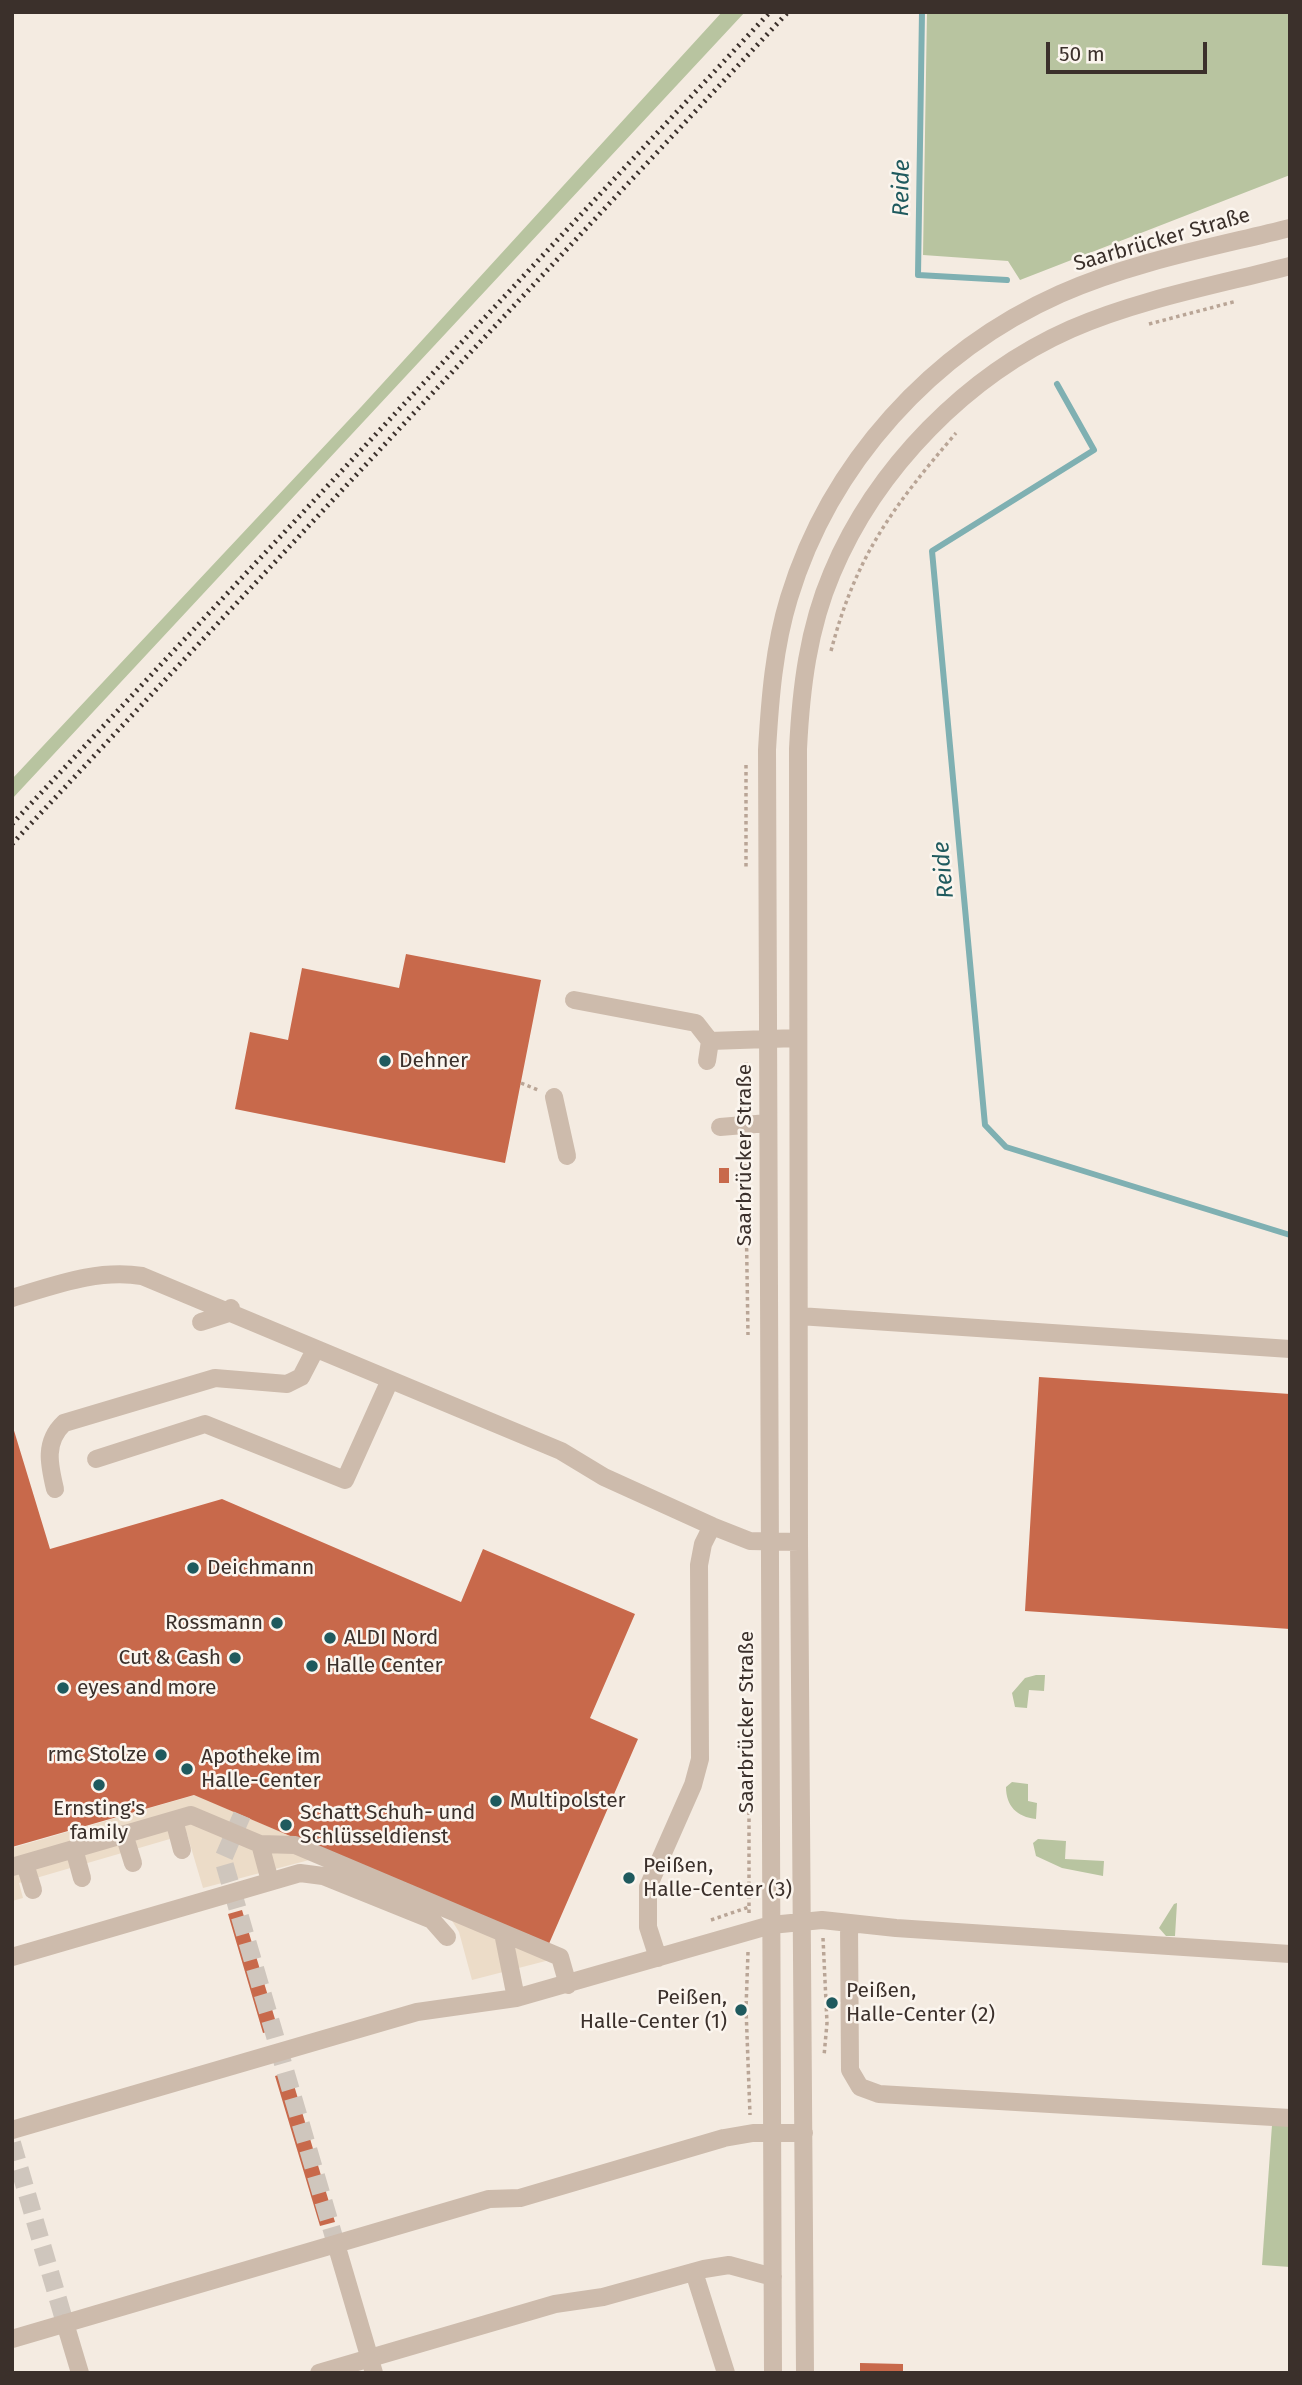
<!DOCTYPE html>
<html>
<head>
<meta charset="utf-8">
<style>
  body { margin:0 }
  #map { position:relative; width:1302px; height:2385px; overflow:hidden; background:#f4ebe1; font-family:"Fira Sans",sans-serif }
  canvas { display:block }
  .frame { position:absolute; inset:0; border:14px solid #3b302b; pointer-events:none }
  .scale { position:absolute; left:1046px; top:42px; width:161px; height:32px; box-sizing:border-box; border:4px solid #3b302b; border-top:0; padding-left:9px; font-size:21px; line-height:24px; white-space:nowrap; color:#3b302b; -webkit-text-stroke:5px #fbf5ee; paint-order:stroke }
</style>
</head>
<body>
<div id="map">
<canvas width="1302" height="2385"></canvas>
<div class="frame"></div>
<div class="scale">50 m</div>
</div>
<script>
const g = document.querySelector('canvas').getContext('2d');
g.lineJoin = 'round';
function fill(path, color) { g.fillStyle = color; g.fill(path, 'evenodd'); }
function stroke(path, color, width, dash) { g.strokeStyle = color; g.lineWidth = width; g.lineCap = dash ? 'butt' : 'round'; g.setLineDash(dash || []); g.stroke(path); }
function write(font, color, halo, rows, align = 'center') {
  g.font = font + ' "Fira Sans",sans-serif'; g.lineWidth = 5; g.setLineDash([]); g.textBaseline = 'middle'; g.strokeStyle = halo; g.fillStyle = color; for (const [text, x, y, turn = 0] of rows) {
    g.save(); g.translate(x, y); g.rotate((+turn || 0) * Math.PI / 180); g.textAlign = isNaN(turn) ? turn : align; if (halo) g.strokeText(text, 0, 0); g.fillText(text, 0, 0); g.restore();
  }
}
fill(new Path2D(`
  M 722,12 L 745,12 L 12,799 L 12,779 L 361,407 Z
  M 927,12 L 1290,12 L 1290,175 L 1020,280 L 1008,261 L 923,255 Z
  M 1036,1675 L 1045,1675 L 1044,1691 L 1029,1690 L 1027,1708 L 1015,1707 L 1012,1693 L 1025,1678 Z
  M 1012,1782 L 1028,1784 L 1028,1801 L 1037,1803 L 1036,1819 C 1017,1817 1006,1806 1006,1787 Z
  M 1038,1839 L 1066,1841 L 1065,1859 L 1104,1861 L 1103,1876 L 1062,1868 L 1036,1856 L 1033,1843 Z
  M 1177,1903 L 1175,1936 L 1166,1936 L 1159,1928 L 1174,1904 Z
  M 1272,2125 L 1290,2126 L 1290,2267 L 1262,2265 Z`), '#b8c4a0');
fill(new Path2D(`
  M 195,1795 L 548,1947 L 569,1955 L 472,1980 L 459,1932 L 451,1919 L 313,1859 L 203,1888 L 187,1834 L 19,1883 L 23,1898 L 12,1901 L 12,1848 Z`), '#ecdcc8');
stroke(new Path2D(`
  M 922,12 L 918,275 L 1007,280
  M 1057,384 L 1094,450 L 932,551 L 985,1125 L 1006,1147 L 1290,1235`), '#7fb0b2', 6);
fill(new Path2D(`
  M 406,954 L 541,980 L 505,1163 L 235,1109 L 250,1032 L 288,1040 L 302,968 L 399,988 Z
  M 719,1168 L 729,1168 L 729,1183 L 719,1183 Z
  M 1039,1377 L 1290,1394 L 1290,1629 L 1025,1611 Z
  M 12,1424 L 50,1549 L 222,1499 L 461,1602 L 483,1549 L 635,1614 L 590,1718 L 638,1739 L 548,1946 L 194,1795 L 12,1847 Z
  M 242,1910 L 278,2029 L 263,2033 L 228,1914 Z
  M 290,2072 L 335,2222 L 320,2226 L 275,2076 Z
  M 860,2363 L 903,2364 L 903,2373 L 860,2373 Z`), '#c8694b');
stroke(new Path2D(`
  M 242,1815 L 223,1859 L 336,2244
  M 12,2143 L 65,2323`), '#cfc6bd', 18, [18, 9]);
stroke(new Path2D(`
  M 1149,324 L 1237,301
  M 831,651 C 856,555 893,507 956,433
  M 746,765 L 746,870
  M 521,1083 L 538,1090
  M 745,1108 L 746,1059
  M 745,1143 L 748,1335
  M 749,1913 L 749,1801
  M 711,1920 L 749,1907
  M 823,1938 L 827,2023 L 824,2056
  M 748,1952 L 746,2008 L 750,2115`), '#b9a596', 3.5, [3.5, 3.5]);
stroke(new Path2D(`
  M 574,1000 L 696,1023 L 710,1041 L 798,1038
  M 707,1061 L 710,1041
  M 554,1097 L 567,1156
  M 720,1127 L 768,1123
  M 12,1298 C 56,1285 97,1269 142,1276 L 561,1451 L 604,1477 L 712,1526
  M 799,1316 L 1290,1349
  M 201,1322 L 229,1313 L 231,1308
  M 96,1459 L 205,1424 L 345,1480 L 390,1380
  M 55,1489 C 49,1464 44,1442 64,1423 L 215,1378 L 287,1384 L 301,1377 L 315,1350
  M 174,1820 L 182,1850
  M 124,1834 L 133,1863
  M 260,1844 L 270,1881
  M 74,1849 L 82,1878
  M 25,1864 L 33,1890
  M 12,1867 L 191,1815 L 260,1844 L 295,1845 L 560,1957 L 568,1985
  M 849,1923 L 850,2070 L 860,2087 L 879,2094 L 1290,2118
  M 503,1933 L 516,1998
  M 12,1957 L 300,1873 L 323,1876 L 432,1920 L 447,1937
  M 658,1958 L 648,1927 L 648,1887 L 693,1785 L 700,1759 L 699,1565 L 703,1544 L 712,1526 L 750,1541 L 799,1542
  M 12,2130 L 417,2012 L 516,1998 L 771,1925 L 822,1920 L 896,1928 L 1290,1954
  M 336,2244 L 374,2373
  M 694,2272 L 726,2373
  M 65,2323 L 80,2373
  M 12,2339 L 489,2199 L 520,2198 L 724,2138 L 753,2133 L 804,2133
  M 319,2373 L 555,2304 L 603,2297 L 704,2269 L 729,2265 L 773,2277
  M 773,2373 L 767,750 C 770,699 774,647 789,598 C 830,463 932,351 1060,294 C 1132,262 1214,247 1290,228
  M 805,2373 L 799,1542 L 798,749 C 801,689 808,629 832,573 C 876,468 967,375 1071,329 C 1140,299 1217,285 1290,266`), '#cdbbac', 18);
stroke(new Path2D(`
  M 12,824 L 770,12
  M 12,844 L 788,12`), '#3b302b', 5, [2, 5]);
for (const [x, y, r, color] of [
  [385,1061,7,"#1f5a5e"],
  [193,1568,7,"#1f5a5e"],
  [277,1623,7,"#1f5a5e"],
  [330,1638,7,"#1f5a5e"],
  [235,1658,7,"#1f5a5e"],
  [312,1666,7,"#1f5a5e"],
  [63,1688,7,"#1f5a5e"],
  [161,1755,7,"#1f5a5e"],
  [187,1769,7,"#1f5a5e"],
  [99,1785,7,"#1f5a5e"],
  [496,1801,7,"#1f5a5e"],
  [286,1825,7,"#1f5a5e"],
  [629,1878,7,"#1f5a5e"],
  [832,2003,7,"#1f5a5e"],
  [741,2010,7,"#1f5a5e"]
]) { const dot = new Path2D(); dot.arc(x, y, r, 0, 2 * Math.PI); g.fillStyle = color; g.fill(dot); stroke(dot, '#fbf5ee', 2.5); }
write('21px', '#3b302b', '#fbf5ee', [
  ["Saarbrücker Straße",1162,240,-16],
  ["Saarbrücker Straße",745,1155,-90],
  ["Saarbrücker Straße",747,1722,-90]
]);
write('21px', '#3b302b', '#fbf5ee', [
  ["Dehner",399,1061],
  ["Deichmann",207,1568],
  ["Rossmann",263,1623,"right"],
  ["ALDI Nord",344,1638],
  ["Cut & Cash",221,1658,"right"],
  ["Halle Center",326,1666],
  ["eyes and more",77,1688],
  ["rmc Stolze",147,1755,"right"],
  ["Apotheke im",201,1757],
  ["Halle-Center",201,1781],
  ["Multipolster",510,1801],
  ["Ernsting's",99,1809,"center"],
  ["family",99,1833,"center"],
  ["Schatt Schuh- und",300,1813],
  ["Schlüsseldienst",300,1837],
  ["Peißen,",643,1866],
  ["Halle-Center (3)",643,1890],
  ["Peißen,",846,1991],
  ["Halle-Center (2)",846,2015],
  ["Peißen,",727,1998,"right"],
  ["Halle-Center (1)",727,2022,"right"]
], 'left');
write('italic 23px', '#1f5a5e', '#fbf5ee', [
  ["Reide",902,188,-89],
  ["Reide",944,870,-95]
]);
</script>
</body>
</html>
